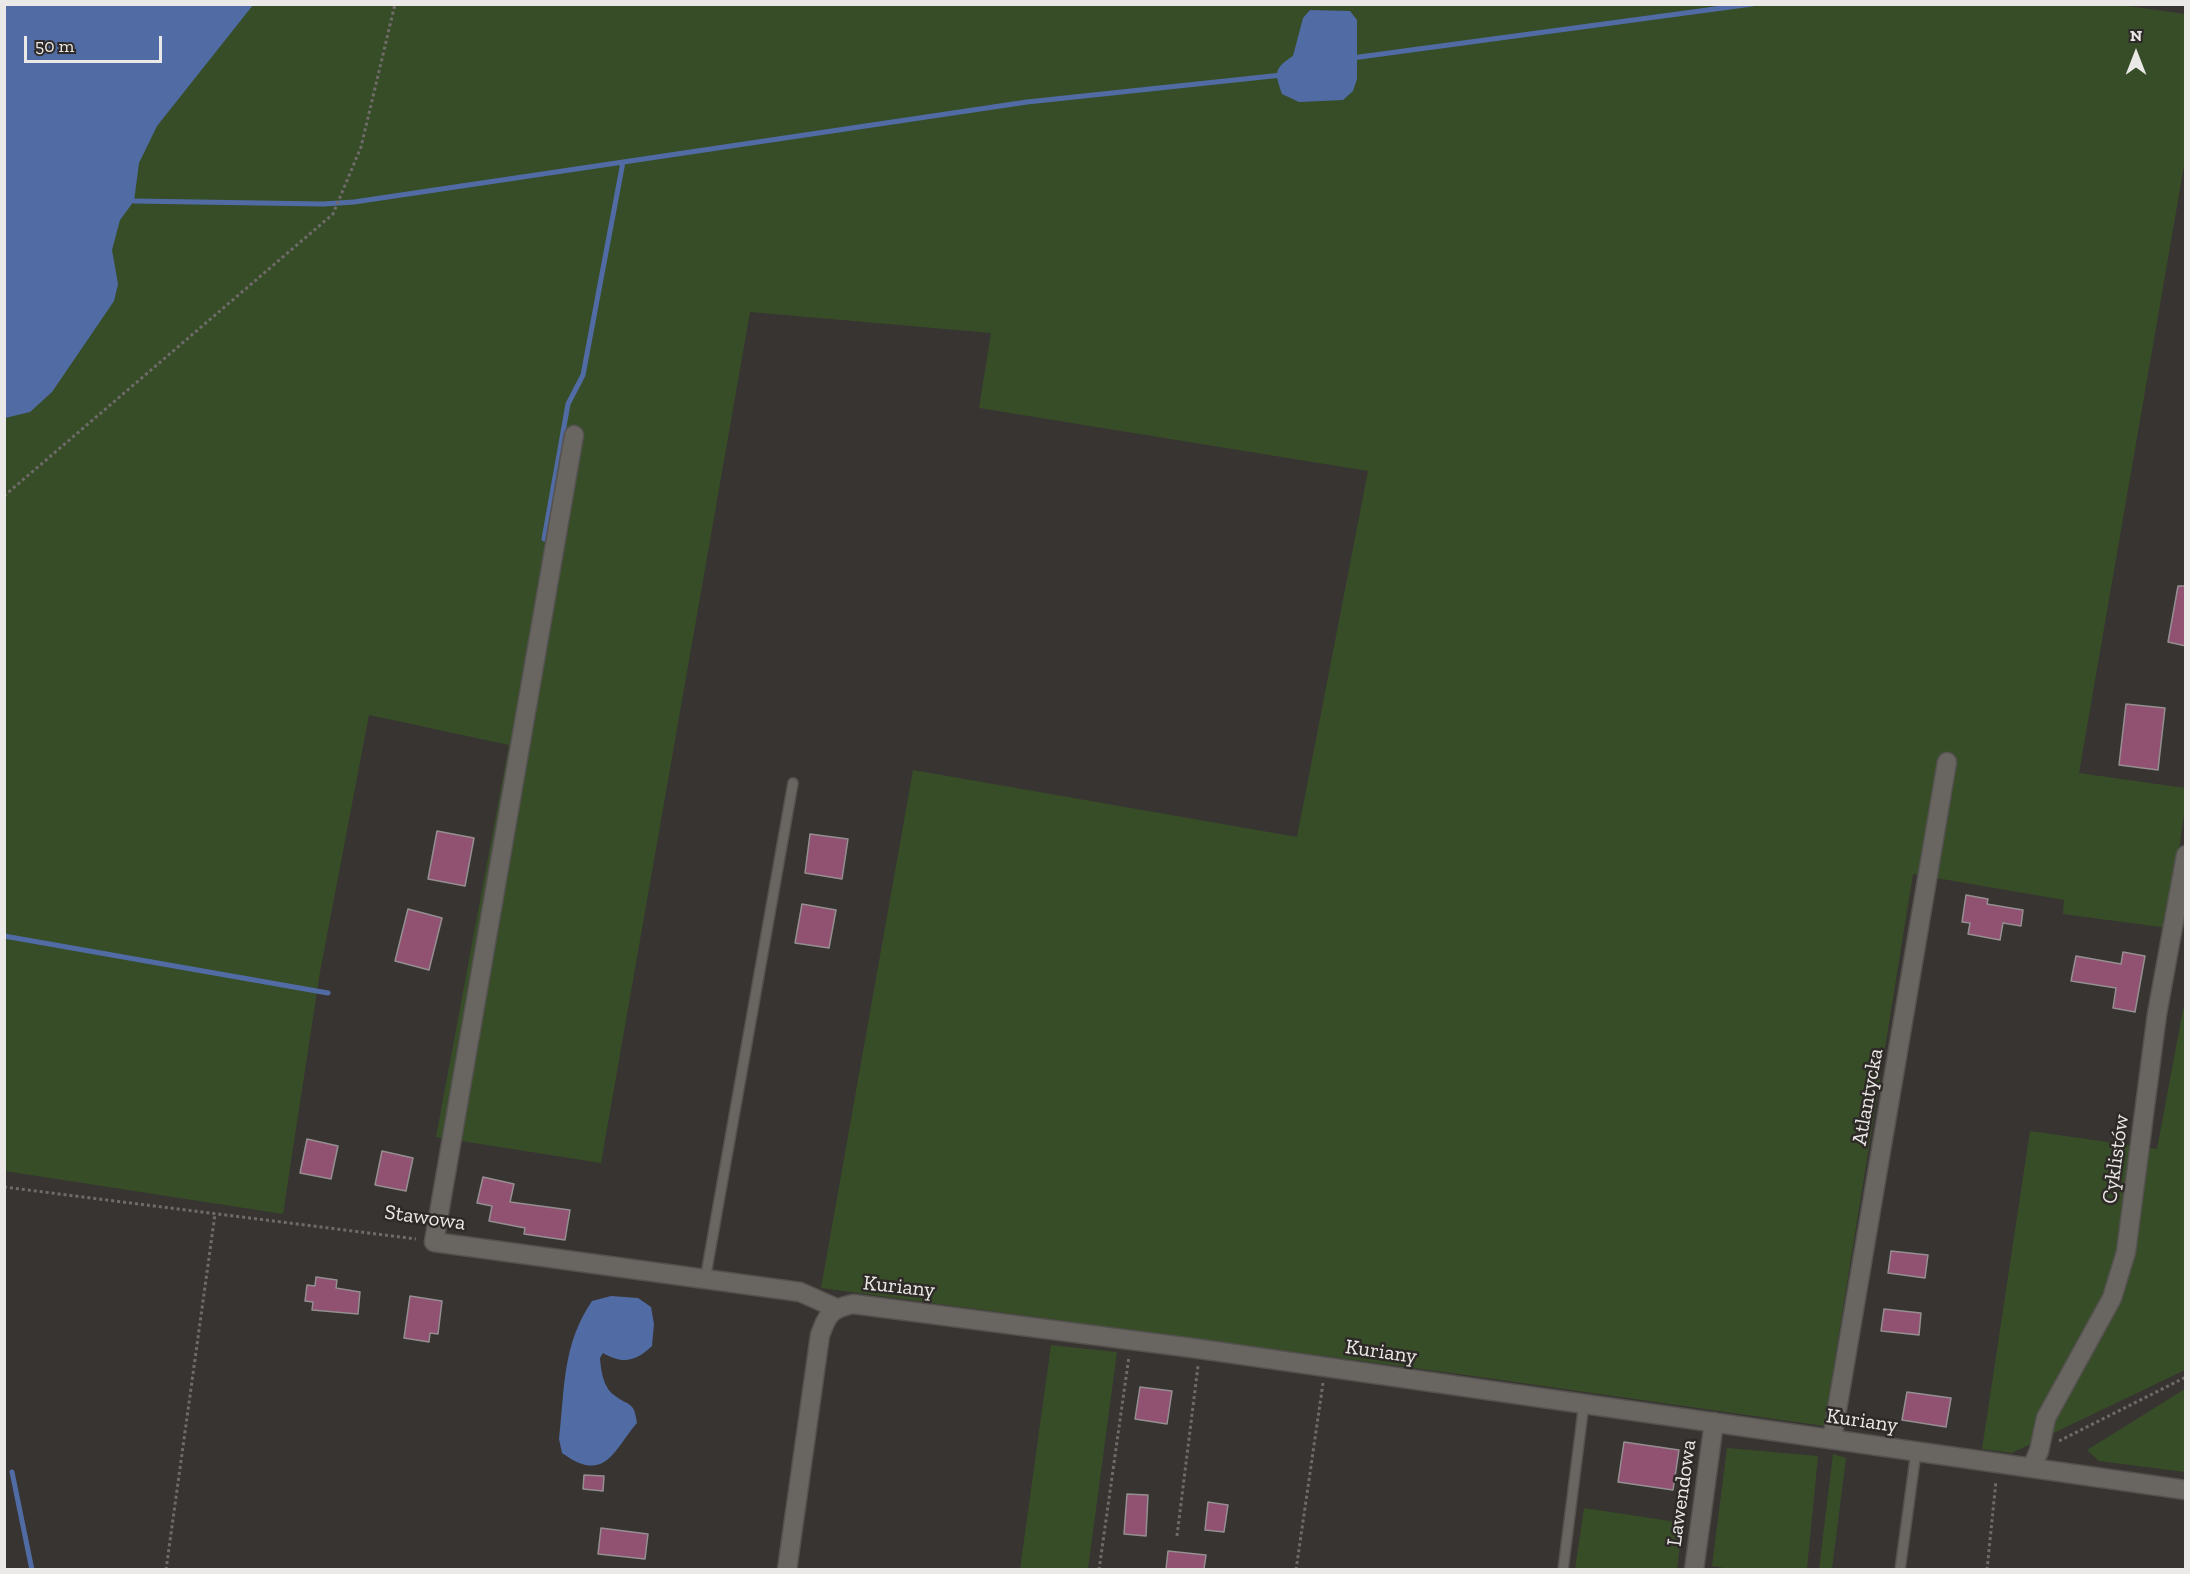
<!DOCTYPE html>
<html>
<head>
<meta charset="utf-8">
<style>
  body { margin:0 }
  #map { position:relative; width:2190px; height:1574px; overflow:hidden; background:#383431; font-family:"Zilla Slab",serif }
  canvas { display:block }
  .frame { position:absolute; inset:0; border:6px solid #ebe9e7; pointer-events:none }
  .north { position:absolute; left:2106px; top:24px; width:60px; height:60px; -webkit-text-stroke:4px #2e2a27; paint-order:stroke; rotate:0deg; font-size:16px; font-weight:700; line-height:24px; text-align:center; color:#ebe9e7 }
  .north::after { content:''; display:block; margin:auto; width:21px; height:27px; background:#ebe9e7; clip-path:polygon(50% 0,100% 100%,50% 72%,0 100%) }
  .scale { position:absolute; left:24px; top:36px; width:138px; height:27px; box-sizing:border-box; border:3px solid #ebe9e7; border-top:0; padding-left:8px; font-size:18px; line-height:21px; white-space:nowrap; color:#ebe9e7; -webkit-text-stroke:4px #2e2a27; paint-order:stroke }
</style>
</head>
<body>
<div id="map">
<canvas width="2190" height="1574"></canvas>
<div class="frame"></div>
<div class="north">N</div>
<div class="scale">50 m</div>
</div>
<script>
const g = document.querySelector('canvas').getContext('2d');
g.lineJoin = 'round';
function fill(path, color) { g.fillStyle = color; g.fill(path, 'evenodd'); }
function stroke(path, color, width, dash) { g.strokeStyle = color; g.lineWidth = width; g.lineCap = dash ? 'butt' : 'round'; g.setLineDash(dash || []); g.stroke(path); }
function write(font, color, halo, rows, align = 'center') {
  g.font = font + ' "Zilla Slab",serif'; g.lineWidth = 5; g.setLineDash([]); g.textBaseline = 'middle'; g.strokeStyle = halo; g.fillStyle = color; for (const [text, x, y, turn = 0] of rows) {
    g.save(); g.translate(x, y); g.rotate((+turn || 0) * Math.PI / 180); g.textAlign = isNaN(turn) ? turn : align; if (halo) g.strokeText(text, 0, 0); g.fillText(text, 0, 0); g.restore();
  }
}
fill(new Path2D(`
  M 2114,4 L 2185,14 L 2185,160 L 2079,773 L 2185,788 L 2185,807 L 2168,928 L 2063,914 L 2064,900 L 1913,874 L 1824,1426 L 1473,1376 L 821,1288 L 913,770 L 1297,837 L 1368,471 L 979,408 L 991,333 L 750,312 L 601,1163 L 436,1137 L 509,745 L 369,715 L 320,972 L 283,1214 L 5,1171 L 4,5 Z
  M 2185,999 L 2185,1370 L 2012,1453 L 1982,1449 L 2030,1131 L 2157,1149 Z
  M 1051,1345 L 1117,1352 L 1088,1569 L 1020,1569 Z
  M 2185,1389 L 2185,1472 L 2099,1461 L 2087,1450 Z
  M 1727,1448 L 1818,1456 L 1807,1569 L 1736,1570 L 1712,1566 Z
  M 1833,1454 L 1846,1458 L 1832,1569 L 1819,1569 Z
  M 1584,1508 L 1683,1523 L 1677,1569 L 1575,1569 Z`), '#374d28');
fill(new Path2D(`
  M 4,5 L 253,5 L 157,126 L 139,163 L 134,201 L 120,220 L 112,250 L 118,284 L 114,301 L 52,392 L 30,412 L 5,418 Z
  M 1310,10 L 1350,11 L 1357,20 L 1357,79 L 1353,91 L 1343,100 L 1299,102 L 1282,94 C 1275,73 1273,69 1293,56 L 1303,18 Z
  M 611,1296 L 638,1298 L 651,1307 L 654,1324 L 652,1346 C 636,1361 623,1365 603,1353 L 600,1358 C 601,1370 603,1387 614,1395 C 629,1407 634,1400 637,1423 C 614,1449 606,1485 562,1453 L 559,1439 C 565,1388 562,1345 592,1301 Z`), '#516ca5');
stroke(new Path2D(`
  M 1352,58 L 1752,4
  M 134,201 L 323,204 L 354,202 L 1027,102 L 1282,75
  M 544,539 L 568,404 L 583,375 L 623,162
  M 4,936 L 328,993
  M 12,1472 L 32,1570`), '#516ca5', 5);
const building = new Path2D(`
  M 2178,586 L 2186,586 L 2186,646 L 2168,642 Z
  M 2126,704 L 2165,708 L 2158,770 L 2119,765 Z
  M 437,831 L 474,838 L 465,886 L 428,879 Z
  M 810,834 L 848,839 L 842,879 L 805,873 Z
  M 1966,895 L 1988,899 L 1987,904 L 2023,910 L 2021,926 L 2003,923 L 2000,940 L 1968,934 L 1970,923 L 1962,922 Z
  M 802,904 L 836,910 L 829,948 L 795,943 Z
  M 408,909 L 442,918 L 429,970 L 395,961 Z
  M 2123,952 L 2145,956 L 2135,1012 L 2113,1008 L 2116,988 L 2071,981 L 2076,956 L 2121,964 Z
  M 307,1139 L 338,1146 L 331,1179 L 300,1173 Z
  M 382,1151 L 413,1158 L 406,1191 L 375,1185 Z
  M 483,1177 L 514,1184 L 510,1202 L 570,1210 L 565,1240 L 524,1234 L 525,1228 L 489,1221 L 492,1206 L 477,1203 Z
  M 1891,1251 L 1928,1255 L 1925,1278 L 1888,1273 Z
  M 316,1277 L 337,1280 L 336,1288 L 360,1292 L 358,1314 L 312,1310 L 313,1302 L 305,1301 L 307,1285 L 315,1286 Z
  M 410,1296 L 442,1301 L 438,1334 L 430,1333 L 429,1342 L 404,1338 Z
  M 1884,1309 L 1921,1313 L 1919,1335 L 1881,1331 Z
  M 1140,1387 L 1172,1391 L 1167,1424 L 1135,1419 Z
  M 1907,1392 L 1951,1398 L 1946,1427 L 1902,1420 Z
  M 1624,1442 L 1679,1450 L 1673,1490 L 1618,1482 Z
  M 584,1475 L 604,1476 L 603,1491 L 583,1489 Z
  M 1127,1494 L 1148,1495 L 1146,1536 L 1124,1534 Z
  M 1208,1502 L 1228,1505 L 1224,1532 L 1205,1530 Z
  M 601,1528 L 648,1534 L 645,1559 L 598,1554 Z
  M 1168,1551 L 1206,1555 L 1204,1569 L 1166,1569 Z`);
fill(building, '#915171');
stroke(building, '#958f92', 1.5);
const service = new Path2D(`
  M 705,1280 L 793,783
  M 1563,1570 L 1584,1403
  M 1900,1570 L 1916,1452`);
const minor = new Path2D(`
  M 574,435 L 434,1242 L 800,1292 L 836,1308
  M 1832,1439 L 1947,762
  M 2032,1467 L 2039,1451 L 2046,1418 L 2112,1298 L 2126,1252 L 2157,1014 L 2186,855
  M 787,1570 L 820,1335 C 828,1314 830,1309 853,1304 L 1200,1349 L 2186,1490
  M 1694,1570 L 1714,1422`);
stroke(service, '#54514f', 12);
stroke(minor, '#54514f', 21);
stroke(new Path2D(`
  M 4,496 L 333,214 L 361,147 L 395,4
  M 4,1187 L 416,1239
  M 2059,1441 L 2186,1377
  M 1177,1536 L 1198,1366
  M 166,1570 L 215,1214
  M 1099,1570 L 1129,1356
  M 1296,1570 L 1323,1383
  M 1987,1570 L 1996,1481`), '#6f6b69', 3, [3, 3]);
stroke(service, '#696561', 9);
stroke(minor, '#696561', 18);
write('21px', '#ebe9e7', '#2e2a27', [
  ["Atlantycka",1868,1097,-80],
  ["Cyklistów",2116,1159,-82],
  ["Stawowa",425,1218,8],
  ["Kuriany",899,1287,6],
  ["Kuriany",1381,1352,8],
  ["Kuriany",1862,1421,8],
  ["Lawendowa",1682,1493,-82]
]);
</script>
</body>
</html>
